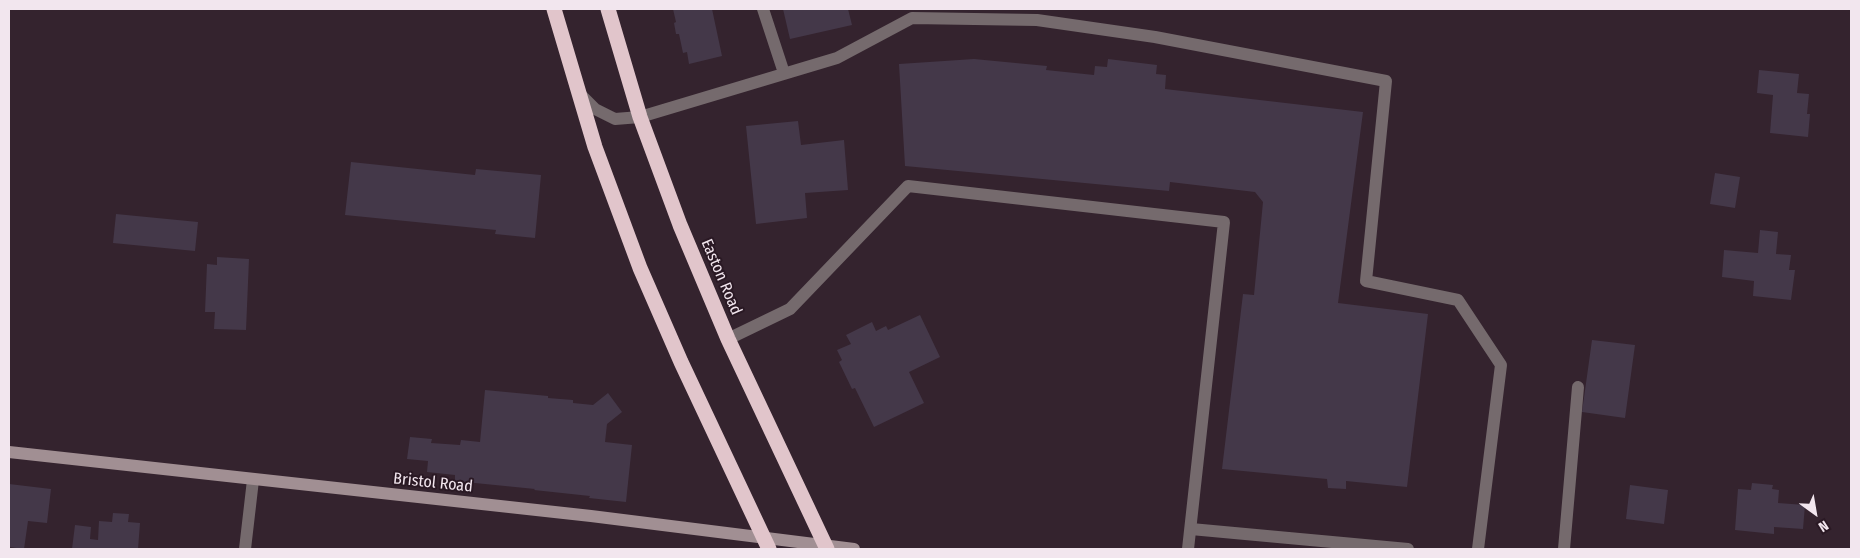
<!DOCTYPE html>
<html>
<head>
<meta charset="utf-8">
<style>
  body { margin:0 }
  #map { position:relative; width:1860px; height:558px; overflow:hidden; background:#34232e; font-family:"Fira Sans Condensed",sans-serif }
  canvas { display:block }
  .frame { position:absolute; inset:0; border:10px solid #f2e6ee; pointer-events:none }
  .north { position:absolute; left:1790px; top:488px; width:50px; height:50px; -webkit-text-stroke:4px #2a1924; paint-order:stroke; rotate:148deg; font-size:14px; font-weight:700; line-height:20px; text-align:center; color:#f2e6ee }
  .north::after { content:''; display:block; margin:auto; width:18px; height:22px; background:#f2e6ee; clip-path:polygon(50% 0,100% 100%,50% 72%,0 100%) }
</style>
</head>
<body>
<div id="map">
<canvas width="1860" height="558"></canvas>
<div class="frame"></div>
<div class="north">N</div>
</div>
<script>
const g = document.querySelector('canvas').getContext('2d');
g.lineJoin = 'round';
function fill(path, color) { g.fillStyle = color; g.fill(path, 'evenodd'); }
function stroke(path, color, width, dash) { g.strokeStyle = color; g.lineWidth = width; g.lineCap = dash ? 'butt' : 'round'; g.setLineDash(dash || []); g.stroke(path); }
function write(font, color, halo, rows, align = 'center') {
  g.font = font + ' "Fira Sans Condensed",sans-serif'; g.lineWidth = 4; g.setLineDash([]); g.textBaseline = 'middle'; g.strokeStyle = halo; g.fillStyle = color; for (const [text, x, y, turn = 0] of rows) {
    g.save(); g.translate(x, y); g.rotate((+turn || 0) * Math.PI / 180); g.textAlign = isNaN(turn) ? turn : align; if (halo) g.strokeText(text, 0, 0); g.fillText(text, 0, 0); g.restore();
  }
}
fill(new Path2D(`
  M 673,9 L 712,9 L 722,56 L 689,64 L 687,52 L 683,53 L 679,34 L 676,34 L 674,23 L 676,22 Z
  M 783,9 L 848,9 L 852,25 L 790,39 Z
  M 974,59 L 1047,66 L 1046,70 L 1094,75 L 1095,66 L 1107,67 L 1108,59 L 1157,65 L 1156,74 L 1166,75 L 1165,89 L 1363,112 L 1338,303 L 1428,314 L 1407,487 L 1346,481 L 1346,489 L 1328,488 L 1327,479 L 1222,469 L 1243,294 L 1254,295 L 1263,202 L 1255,192 L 1170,182 L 1169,191 L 905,166 L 899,64 Z
  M 1759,70 L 1799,74 L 1797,93 L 1809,94 L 1807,114 L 1810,114 L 1808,137 L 1770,133 L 1773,95 L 1757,93 Z
  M 798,121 L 801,145 L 844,140 L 848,190 L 805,193 L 807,218 L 756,224 L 746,126 Z
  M 351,162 L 475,175 L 476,169 L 541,175 L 535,238 L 495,234 L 496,230 L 345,215 Z
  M 1715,173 L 1740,177 L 1735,208 L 1710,204 Z
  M 116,214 L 198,222 L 195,251 L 113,243 Z
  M 1760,230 L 1778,232 L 1776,254 L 1791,255 L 1789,270 L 1795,270 L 1791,300 L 1753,296 L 1754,281 L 1722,277 L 1724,250 L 1758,253 Z
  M 217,257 L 249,259 L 246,330 L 214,329 L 215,312 L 205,312 L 207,264 L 217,265 Z
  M 920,315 L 940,357 L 909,372 L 924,403 L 874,427 L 855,388 L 852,389 L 839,362 L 842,360 L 837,350 L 851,344 L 846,335 L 872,322 L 876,331 L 886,326 L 888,330 Z
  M 1592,340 L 1635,345 L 1625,418 L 1582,412 Z
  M 485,390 L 548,396 L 548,398 L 573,400 L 573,403 L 593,405 L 608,393 L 622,412 L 607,424 L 605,442 L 632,445 L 626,502 L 589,498 L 590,496 L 534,490 L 535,489 L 455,481 L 455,475 L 427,472 L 428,461 L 407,459 L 410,437 L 432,439 L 431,443 L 460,445 L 461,440 L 480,442 Z
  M 1752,483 L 1773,485 L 1772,489 L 1779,490 L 1778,503 L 1805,505 L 1803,529 L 1774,527 L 1774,534 L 1735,530 L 1738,489 L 1751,490 Z
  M 9,484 L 51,489 L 47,523 L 28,521 L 24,549 L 9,547 L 10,520 L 9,519 Z
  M 1630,485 L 1668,490 L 1664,524 L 1626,519 Z
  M 113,513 L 129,514 L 128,522 L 140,523 L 138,549 L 72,549 L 75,525 L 91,527 L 90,539 L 98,540 L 99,521 L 112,522 Z`), '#443849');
stroke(new Path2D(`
  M 763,9 L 784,73
  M 578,92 L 595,109 L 615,119 L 640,117 L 837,58 L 912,18 L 1037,20 L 1155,37 L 1386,81 L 1366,281 L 1458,300 L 1501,365 L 1478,549
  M 728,339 L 790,309 L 908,186 L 1224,222 L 1188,549
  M 1191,529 L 1408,549
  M 1564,549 L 1578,387`), '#756a6d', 12);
stroke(new Path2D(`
  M 245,549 L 253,480`), '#756a6d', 12);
stroke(new Path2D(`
  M 9,452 L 591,516 L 854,549`), '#a18f93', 12);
stroke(new Path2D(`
  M 554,9 L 595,147 L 640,268 L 681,362 L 769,549
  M 608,9 L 640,117 L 680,225 L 728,339 L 827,549`), '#e1c5cb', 15);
write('16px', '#f2e6ee', '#2a1924', [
  ["Easton Road",721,277,67],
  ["Bristol Road",433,483,6]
]);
</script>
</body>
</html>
